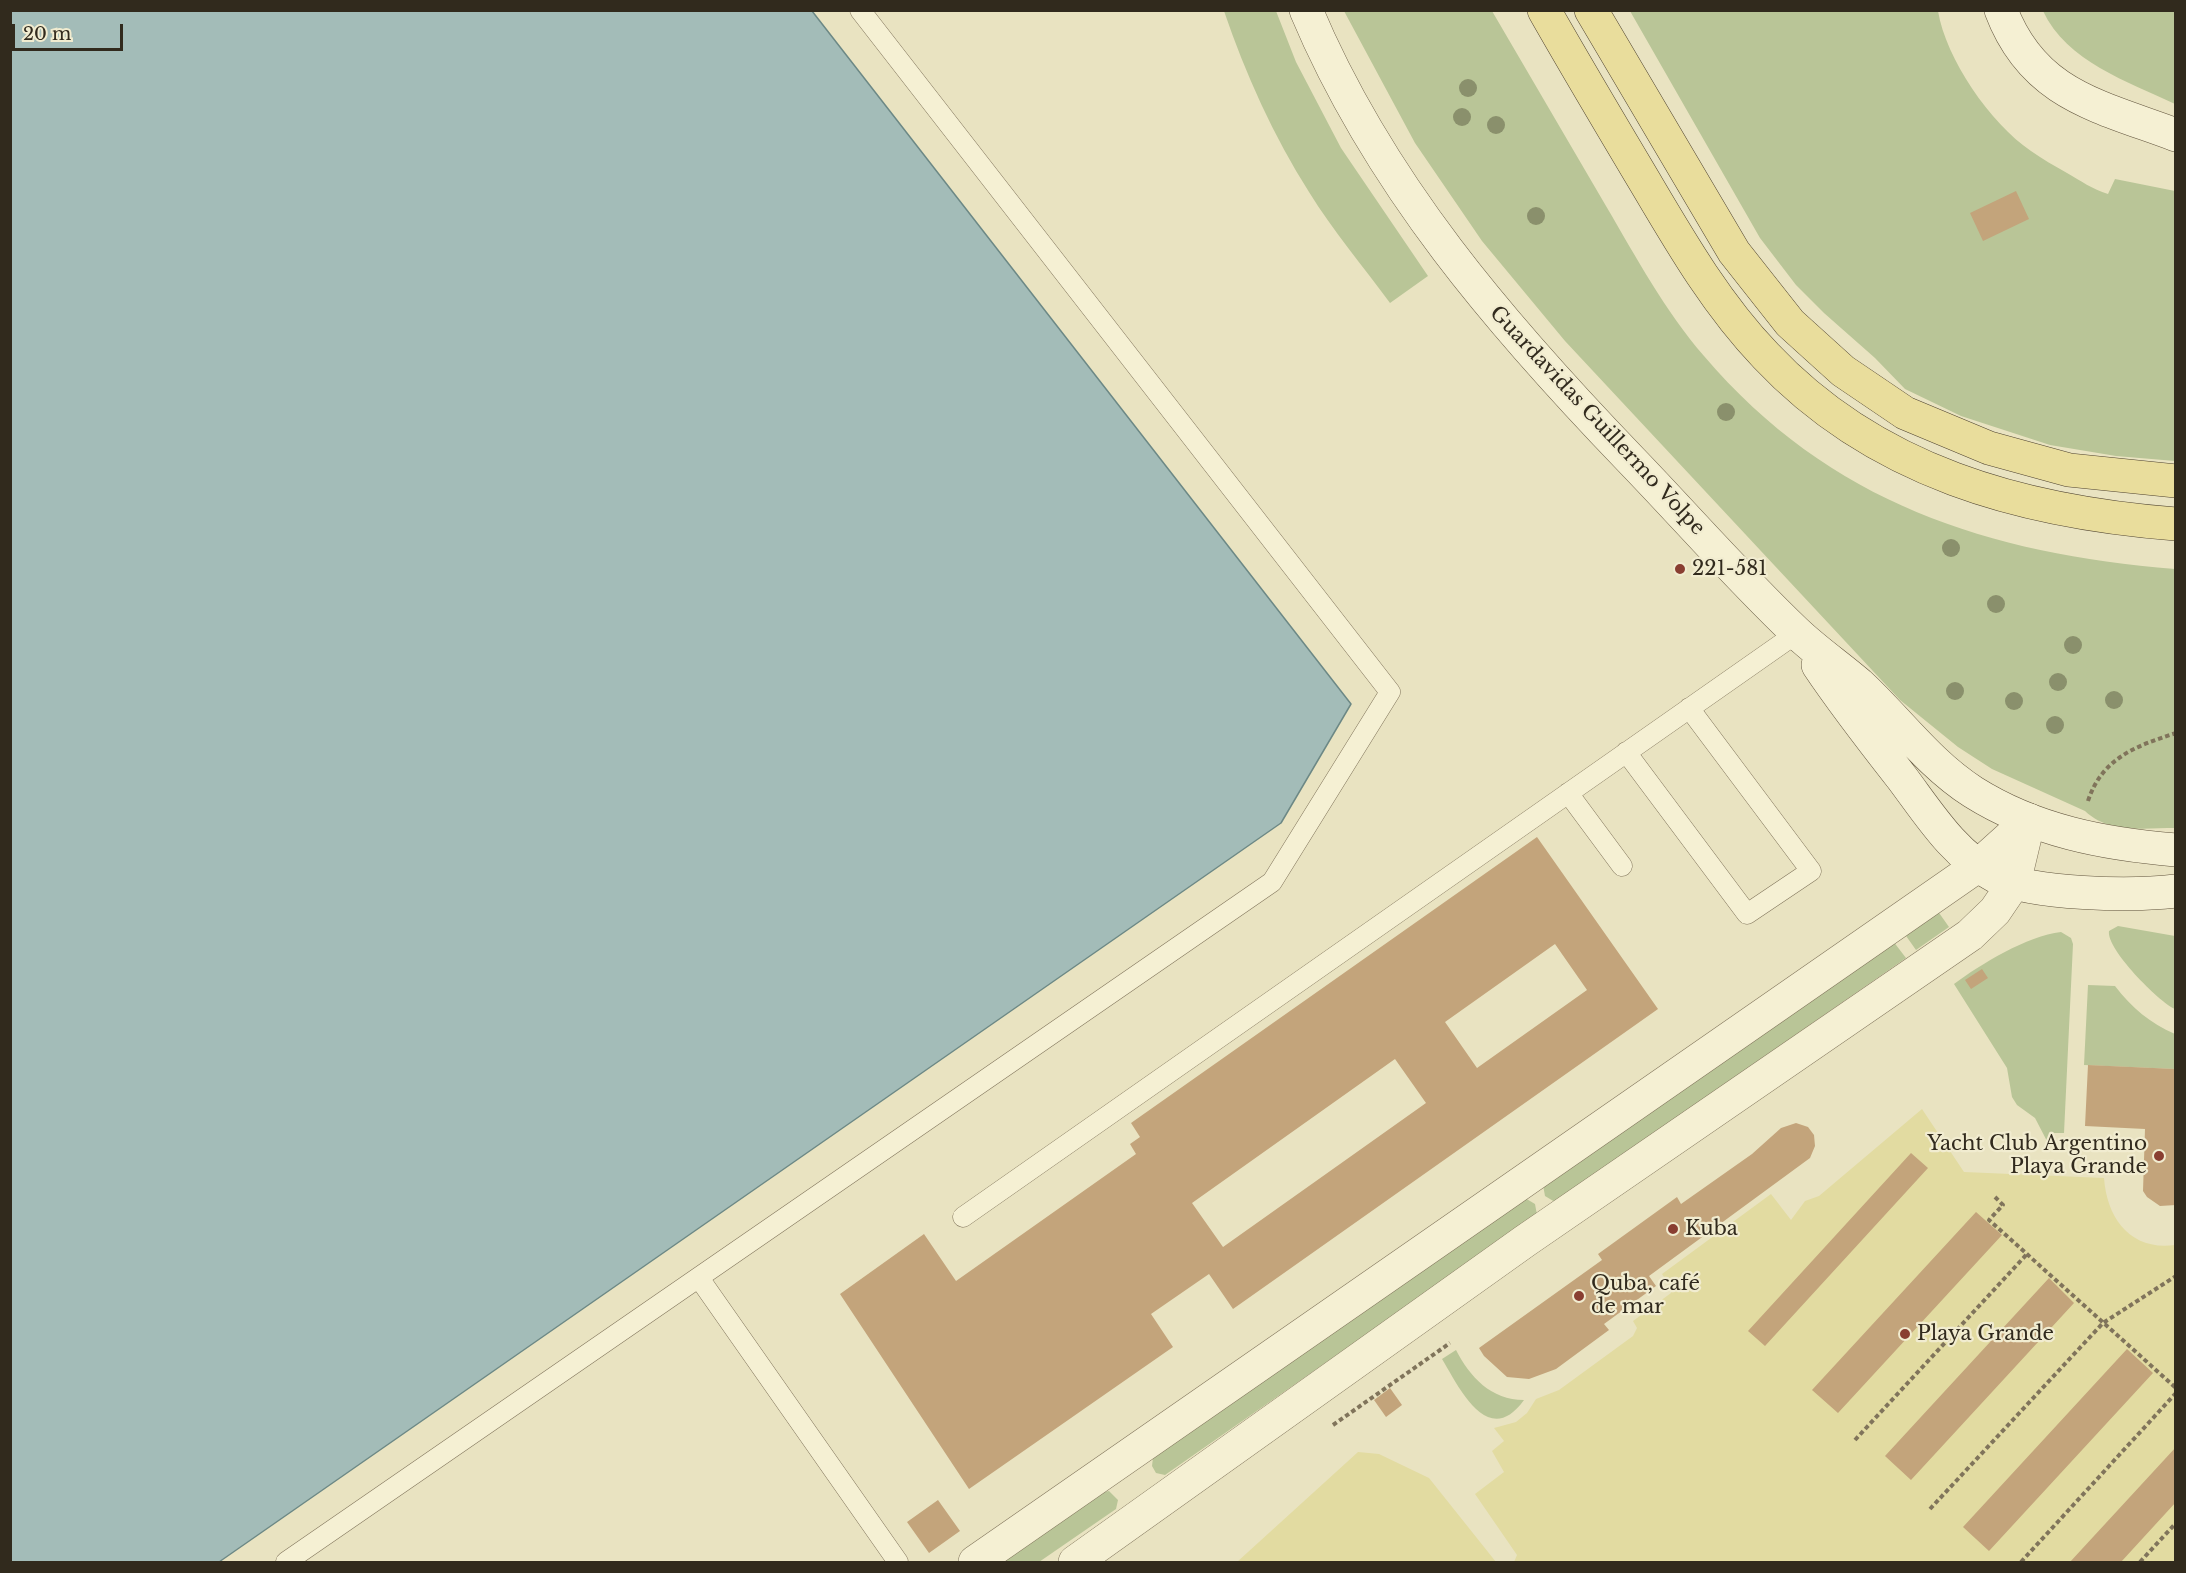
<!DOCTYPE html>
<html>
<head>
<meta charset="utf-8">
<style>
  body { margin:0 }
  #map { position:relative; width:2186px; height:1573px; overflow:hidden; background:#e9e3c1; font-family:"Libre Baskerville",serif }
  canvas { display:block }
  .frame { position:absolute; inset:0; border:12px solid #312a1d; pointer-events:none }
  .scale { position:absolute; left:12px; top:24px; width:111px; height:27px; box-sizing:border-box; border:3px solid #312a1d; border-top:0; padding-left:8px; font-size:18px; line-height:21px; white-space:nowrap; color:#312a1d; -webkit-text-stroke:4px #f1ecd0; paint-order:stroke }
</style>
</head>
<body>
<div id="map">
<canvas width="2186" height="1573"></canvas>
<div class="frame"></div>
<div class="scale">20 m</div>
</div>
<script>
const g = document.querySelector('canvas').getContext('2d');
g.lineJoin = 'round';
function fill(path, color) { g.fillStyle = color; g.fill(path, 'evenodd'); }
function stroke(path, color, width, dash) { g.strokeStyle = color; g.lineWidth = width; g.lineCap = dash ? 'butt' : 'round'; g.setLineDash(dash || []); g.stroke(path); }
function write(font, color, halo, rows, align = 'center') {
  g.font = font + ' "Libre Baskerville",serif'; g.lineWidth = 4.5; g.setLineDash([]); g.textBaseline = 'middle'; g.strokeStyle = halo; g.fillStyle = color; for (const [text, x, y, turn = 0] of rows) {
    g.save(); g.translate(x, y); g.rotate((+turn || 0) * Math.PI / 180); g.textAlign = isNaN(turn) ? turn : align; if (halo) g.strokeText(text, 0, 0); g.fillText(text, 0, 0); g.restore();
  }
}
fill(new Path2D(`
  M 1224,11 L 1276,11 L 1296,62 L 1341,148 L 1428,276 L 1390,303 C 1363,266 1333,231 1309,192 C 1274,137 1245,73 1224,11 Z
  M 1344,11 L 1492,11 C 1530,76 1568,141 1606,206 C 1636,257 1665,311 1704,356 C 1829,503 1989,554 2175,569 L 2175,828 C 2145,828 2109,834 2085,811 L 1992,769 L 1958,747 L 1900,700 L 1565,341 L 1482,241 L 1415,143 Z
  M 1630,11 L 1938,11 C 1946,59 1990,123 2031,151 C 2042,159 2055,166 2067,173 C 2081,181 2092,189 2108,194 L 2115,179 L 2175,191 L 2175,461 L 2116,456 L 2050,445 L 1961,416 L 1905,389 L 1875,358 L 1824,313 L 1796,285 L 1760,238 Z
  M 2043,11 L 2175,11 L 2175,104 C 2127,81 2067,62 2043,11 Z
  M 1937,910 L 1949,927 L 1916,950 L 1904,933 Z
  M 2118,926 L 2175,936 L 2175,1009 C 2159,1002 2106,949 2109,931 Z
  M 2061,932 L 2071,938 L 2073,944 L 2064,1133 L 2050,1133 L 2048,1143 L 2035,1118 L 2017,1105 L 2012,1097 L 2007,1068 L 1954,984 C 1981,964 2027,936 2061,932 Z
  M 1893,941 L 1906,958 L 1555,1202 L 1545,1196 L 1543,1185 Z
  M 2088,985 L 2115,986 C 2132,1008 2150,1023 2175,1034 L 2175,1069 L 2084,1065 Z
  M 1525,1198 L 1535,1204 L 1537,1215 L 1165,1475 L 1156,1473 L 1152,1466 L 1153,1458 Z
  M 1456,1350 C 1470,1377 1491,1400 1524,1400 C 1488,1450 1459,1387 1442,1359 Z
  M 1109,1491 L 1118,1500 L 1116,1509 L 1039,1562 L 1003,1562 L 1104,1492 Z`), '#b9c597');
fill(new Path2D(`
  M 1922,1109 L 1964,1172 L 2104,1178 C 2107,1219 2131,1251 2175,1245 L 2175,1562 L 1514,1562 L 1517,1555 L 1475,1494 L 1504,1472 L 1492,1451 L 1504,1441 L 1494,1428 L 1516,1422 L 1527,1413 L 1536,1399 L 1559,1390 L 1633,1336 L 1637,1328 L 1633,1321 L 1671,1293 L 1672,1289 L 1662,1274 L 1771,1194 L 1791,1220 L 1805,1201 L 1819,1196 Z
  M 1358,1452 L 1379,1454 L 1429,1478 L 1496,1562 L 1237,1562 Z`), '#e2dba1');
const water = new Path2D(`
  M 11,10 L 812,11 L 1351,704 L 1281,823 L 219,1562 L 11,1562 Z`);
fill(water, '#a3bcb8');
stroke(water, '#6c8885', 1.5);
fill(new Path2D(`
  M 2016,191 L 2029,219 L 1983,241 L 1970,213 Z
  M 1537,837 L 1658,1009 L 1233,1309 L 1209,1274 L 1151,1314 L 1173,1347 L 969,1489 L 840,1294 L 924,1234 L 956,1281 L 1136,1154 L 1130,1144 L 1140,1137 L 1131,1123 ZM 1555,944 L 1587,990 L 1477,1068 L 1445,1022 ZM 1395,1059 L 1426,1103 L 1223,1247 L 1192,1203 Z
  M 1982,969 L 1988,978 L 1971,989 L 1965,980 Z
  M 2088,1065 L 2176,1069 L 2176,1205 L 2160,1206 L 2147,1197 L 2143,1191 L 2145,1129 L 2085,1126 Z
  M 1796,1123 L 1808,1127 L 1814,1135 L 1815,1146 L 1810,1158 L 1649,1276 L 1656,1286 L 1604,1324 L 1609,1330 L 1556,1369 L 1529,1379 L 1507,1377 L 1484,1356 L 1479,1348 L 1602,1260 L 1598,1254 L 1677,1197 L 1681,1204 L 1752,1154 L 1781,1128 Z
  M 1911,1153 L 1928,1168 L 1765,1346 L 1748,1331 Z
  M 1976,1212 L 2002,1235 L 1838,1413 L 1812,1390 Z
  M 2049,1278 L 2074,1303 L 1911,1480 L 1885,1456 Z
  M 2127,1349 L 2153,1373 L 1989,1551 L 1963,1527 Z
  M 1390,1388 L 1402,1405 L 1386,1417 L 1374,1400 Z
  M 2176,1447 L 2176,1502 L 2121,1562 L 2070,1562 Z
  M 938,1500 L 960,1531 L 929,1553 L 907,1522 Z`), '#c3a47b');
const service = new Path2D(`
  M 1626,752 L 1747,914 L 1811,871 L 1689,708
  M 1568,793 L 1622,866
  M 963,1217 L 1797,633
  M 699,1278 L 898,1562
  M 286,1562 L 1272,882 L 1390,692 L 860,10`);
const minor = new Path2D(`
  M 975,1562 L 1979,865 L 2029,820
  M 1075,1562 L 1525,1241 L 1970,935 L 1995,911 L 2014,883 L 2029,820`);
const secondary = new Path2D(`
  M 1306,10 C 1379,184 1502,326 1631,460 C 1686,517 1739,578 1796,632 C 1816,651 1838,666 1859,684 C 1897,719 1928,763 1973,792 C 2035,831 2104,844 2176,850
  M 2001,10 C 2033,95 2099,106 2176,135
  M 1818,665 C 1844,704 1873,741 1902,778 C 1929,814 1954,855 1995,876 C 2034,895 2132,896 2176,891`);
const primary = new Path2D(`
  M 1544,10 C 1577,68 1611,125 1645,182 C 1681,243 1717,305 1766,356 C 1875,472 2022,512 2176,524
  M 1591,10 L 1734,252 L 1790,323 L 1843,371 L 1905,413 L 1989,448 L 2069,470 L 2176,481`);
stroke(service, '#80745b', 21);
stroke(minor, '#80745b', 34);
stroke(secondary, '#62553e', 34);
stroke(primary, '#4e422f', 34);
stroke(new Path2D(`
  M 2088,801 C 2102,758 2136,746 2176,733
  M 1995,1197 L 2003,1205 L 1989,1220 L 2176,1388
  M 1333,1425 L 1450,1343
  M 1855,1440 L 2027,1254
  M 1930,1509 L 2103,1323 L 2176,1276
  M 2021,1562 L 2176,1393
  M 2140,1562 L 2176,1523`), '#80745b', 4, [4.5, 3]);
stroke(service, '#f5f0d3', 20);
stroke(minor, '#f5f0d3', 33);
stroke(secondary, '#f5f0d3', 33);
stroke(primary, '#e9dd9c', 33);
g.fillStyle = '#8a906c';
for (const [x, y] of [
  [1468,88],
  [1462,117],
  [1496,125],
  [1536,216],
  [1726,412],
  [1951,548],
  [1996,604],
  [2073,645],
  [2058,682],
  [1955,691],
  [2114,700],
  [2014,701],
  [2055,725]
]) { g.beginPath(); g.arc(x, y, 9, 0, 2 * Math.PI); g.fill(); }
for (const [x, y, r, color] of [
  [1680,569,6,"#893e31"],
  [2159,1156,6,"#893e31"],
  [1673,1229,6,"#893e31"],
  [1579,1296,6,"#893e31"],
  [1905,1334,6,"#893e31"]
]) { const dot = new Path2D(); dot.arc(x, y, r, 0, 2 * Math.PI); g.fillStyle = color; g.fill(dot); stroke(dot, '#f1ecd0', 2); }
write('20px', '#312a1d', '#f1ecd0', [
  ["Guardavidas Guillermo Volpe",1597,421,47]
]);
write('20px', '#312a1d', '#f1ecd0', [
  ["221-581",1692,569],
  ["Yacht Club Argentino",2147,1144,"right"],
  ["Playa Grande",2147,1167,"right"],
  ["Kuba",1685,1229],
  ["Quba, café",1591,1284],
  ["de mar",1591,1307],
  ["Playa Grande",1917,1334]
], 'left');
</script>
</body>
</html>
